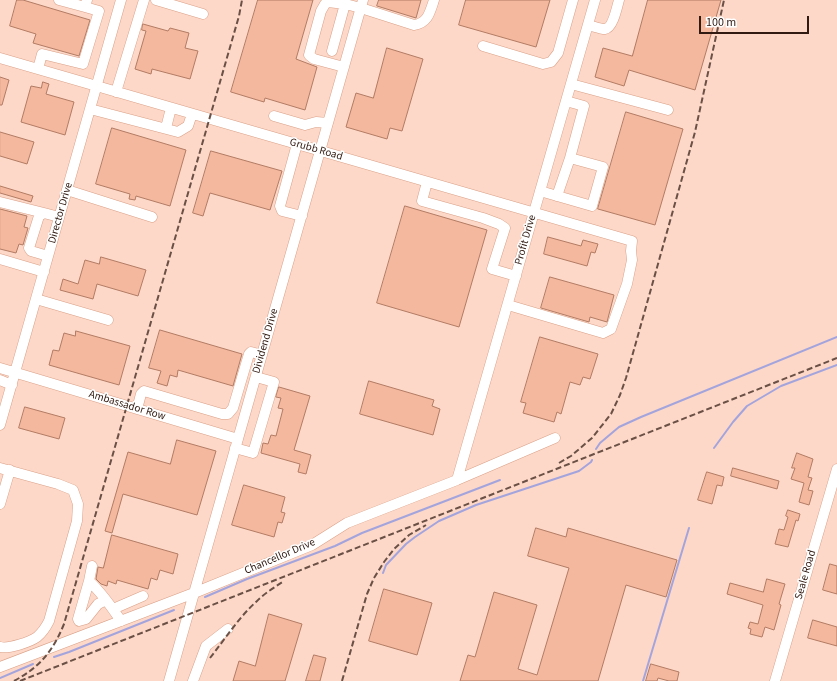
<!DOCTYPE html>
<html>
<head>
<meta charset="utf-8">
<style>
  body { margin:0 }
  #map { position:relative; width:837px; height:681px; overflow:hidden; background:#fdd8c8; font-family:"Source Sans 3",sans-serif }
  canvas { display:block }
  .scale { position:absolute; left:699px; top:16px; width:110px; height:18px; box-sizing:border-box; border:2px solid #301a11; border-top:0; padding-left:5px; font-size:12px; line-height:14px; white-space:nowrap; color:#301a11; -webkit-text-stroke:3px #fff; paint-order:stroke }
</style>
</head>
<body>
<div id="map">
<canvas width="837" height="681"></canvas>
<div class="scale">100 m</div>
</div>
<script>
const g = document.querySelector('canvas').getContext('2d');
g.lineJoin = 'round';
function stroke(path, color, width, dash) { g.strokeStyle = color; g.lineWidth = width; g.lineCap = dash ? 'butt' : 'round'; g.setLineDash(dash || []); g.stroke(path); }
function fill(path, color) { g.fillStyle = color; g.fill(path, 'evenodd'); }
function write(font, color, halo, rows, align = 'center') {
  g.font = font + ' "Source Sans 3",sans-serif'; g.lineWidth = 3; g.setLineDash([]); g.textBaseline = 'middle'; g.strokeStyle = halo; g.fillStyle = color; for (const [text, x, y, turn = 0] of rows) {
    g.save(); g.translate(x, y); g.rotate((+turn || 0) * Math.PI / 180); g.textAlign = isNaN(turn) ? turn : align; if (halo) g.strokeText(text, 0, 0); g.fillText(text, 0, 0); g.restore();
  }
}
stroke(new Path2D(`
  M 714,448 L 733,422 L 747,406 L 781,386 L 837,365
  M 596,449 L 600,443 L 619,427 L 641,417 L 837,337
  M 383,573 L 386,565 L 406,544 L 415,537 L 439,521 L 476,505 L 579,471 L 591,462 L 592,460
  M 205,597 L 247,579 L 335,546 L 362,533 L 500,480
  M 54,657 L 69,652 L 174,610
  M 0,678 L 33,664
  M 643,681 L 689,528`), '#a4a4dd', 2);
const building = new Path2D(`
  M 17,0 L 23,0 L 90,20 L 79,56 L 33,43 L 36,34 L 10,26 Z
  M 258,0 L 313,0 L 296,59 L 317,67 L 305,110 L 265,98 L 264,102 L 231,92 Z
  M 379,0 L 421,0 L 416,18 L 377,6 Z
  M 466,0 L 550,0 L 536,47 L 459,25 Z
  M 648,0 L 721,0 L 695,90 L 629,70 L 624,86 L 595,77 L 603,48 L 632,56 Z
  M 143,24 L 168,31 L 170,28 L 189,33 L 185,48 L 198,51 L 190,79 L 152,69 L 151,74 L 135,69 L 146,31 L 142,30 Z
  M 387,48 L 423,59 L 402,131 L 390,128 L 387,139 L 346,127 L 356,93 L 373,98 Z
  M 0,77 L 9,80 L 2,105 L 0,105 Z
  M 43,82 L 49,84 L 46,94 L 74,102 L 65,135 L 21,122 L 31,86 L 41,88 Z
  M 626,112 L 683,129 L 655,225 L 598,209 Z
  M 112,128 L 186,150 L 170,206 L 136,196 L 135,200 L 129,199 L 130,194 L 96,184 Z
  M 0,132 L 34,142 L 27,164 L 0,156 Z
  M 211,151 L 282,171 L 270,210 L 210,193 L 203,216 L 193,213 Z
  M 0,186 L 33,196 L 31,202 L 0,193 Z
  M 405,206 L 487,230 L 459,327 L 377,303 Z
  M 0,209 L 27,216 L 24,227 L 28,228 L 23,245 L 19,244 L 16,253 L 0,249 Z
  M 548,237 L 581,246 L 583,240 L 598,244 L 595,253 L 591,252 L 587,266 L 544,254 Z
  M 101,257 L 146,270 L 138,296 L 97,284 L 93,299 L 60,290 L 63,279 L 78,284 L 85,260 L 99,264 Z
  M 550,277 L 614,295 L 607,322 L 590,317 L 589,322 L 541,308 Z
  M 160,330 L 242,354 L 233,386 L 178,370 L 177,377 L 170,375 L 167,386 L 157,383 L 161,371 L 149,368 Z
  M 76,331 L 130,346 L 119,385 L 49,365 L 53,350 L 59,351 L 64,333 L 75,336 Z
  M 540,337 L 598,354 L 590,379 L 583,377 L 580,385 L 570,382 L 561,414 L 557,412 L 554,422 L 523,413 L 526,403 L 521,402 Z
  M 369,381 L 434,400 L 432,406 L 440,409 L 433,435 L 360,414 Z
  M 279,387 L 310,396 L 294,450 L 311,455 L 306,474 L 298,472 L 300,464 L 261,453 L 263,443 L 268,444 L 271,435 L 276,436 L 283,409 L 278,408 L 281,398 L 276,397 Z
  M 25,407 L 65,418 L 59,439 L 19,428 Z
  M 177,440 L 216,451 L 197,515 L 123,494 L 112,533 L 105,531 L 128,452 L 170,464 Z
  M 797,453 L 813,459 L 808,477 L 812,478 L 808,490 L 813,491 L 809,505 L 799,502 L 804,483 L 791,479 L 795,468 L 792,468 Z
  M 733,468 L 779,481 L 777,489 L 731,476 Z
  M 707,472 L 724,477 L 722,486 L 717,485 L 712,504 L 698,500 Z
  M 244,485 L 285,497 L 281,512 L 285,513 L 282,523 L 278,522 L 274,537 L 232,525 Z
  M 788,510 L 800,514 L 798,521 L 796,520 L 788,547 L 775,544 L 779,529 L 784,530 L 788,517 L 786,516 Z
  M 536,528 L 566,537 L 568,528 L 677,560 L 666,597 L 626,585 L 598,681 L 460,681 L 468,655 L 475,657 L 494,592 L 537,605 L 518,669 L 537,675 L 569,568 L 528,556 Z
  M 112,535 L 178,554 L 173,574 L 160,570 L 157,580 L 151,578 L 148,589 L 117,580 L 116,584 L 108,581 L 107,586 L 101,584 L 96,579 L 98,567 L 103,568 Z
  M 830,564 L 837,566 L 837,594 L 823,590 Z
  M 767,579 L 785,584 L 779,604 L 781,605 L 774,630 L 765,627 L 762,637 L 750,634 L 751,629 L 748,628 L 750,622 L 758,624 L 763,605 L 727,594 L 730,583 L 763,592 Z
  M 384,589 L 432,603 L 417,655 L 369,641 Z
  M 269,614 L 302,624 L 285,681 L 233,681 L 239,661 L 255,666 Z
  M 813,620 L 837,627 L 837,646 L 808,638 Z
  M 314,655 L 326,658 L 320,681 L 306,681 Z
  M 651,664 L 679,672 L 677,681 L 669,681 L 658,678 L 657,681 L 646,681 Z`);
fill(building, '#f4b89e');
stroke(building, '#b27b63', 1);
const minor = new Path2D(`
  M 59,0 L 85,7
  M 156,0 L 203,14
  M 588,25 C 593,26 600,29 605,29 C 613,28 617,7 619,0
  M 483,46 L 543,64 L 551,62 L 558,53 L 573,0
  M 332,51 L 345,4 L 361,8 L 414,25 C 428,23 430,12 434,0
  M 0,58 L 632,241 L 631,251 L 632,260 L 627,284 L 611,329 L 603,333 L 508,305
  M 344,67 L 314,59 L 309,55 L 321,11 L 325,4 L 328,2 L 345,4
  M 38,69 L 42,54 L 83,64 L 99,11 L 85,7 L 87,0
  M 571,84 L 668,110
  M 116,92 L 144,0
  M 90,109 L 178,132 L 188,126 L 192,114
  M 274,116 L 305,125 L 316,122 L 328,123
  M 166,128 L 171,108
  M 297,144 L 280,206 L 282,211 L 302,216
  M 427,182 L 422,201 L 483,218 L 499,224 L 505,228 L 492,269 L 516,276
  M 67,190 L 152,217
  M 540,191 L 592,206 L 603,167 L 570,158 L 584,106 L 566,101
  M 557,196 L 570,158
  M 0,202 L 44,213
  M 48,256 L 31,251 L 29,248 L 39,216 L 44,213 L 59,217
  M 0,259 L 44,272
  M 36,299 L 108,320
  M 0,368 L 238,439
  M 0,380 L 12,385
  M 137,409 L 141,394 L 144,391 L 222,414 L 228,414 L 233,408 L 249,354 L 251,352 L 262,355
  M 0,425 L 121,0
  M 235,448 L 253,453 L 274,382 L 256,377
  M 0,468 L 58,484 L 73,490 L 78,504 L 77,521 L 49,621 C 46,627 43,632 37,637 C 30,642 9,649 0,647
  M 457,480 L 595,0
  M 0,504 L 10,470
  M 92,566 L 89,581 C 102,593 111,606 121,621
  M 89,581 L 78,619 L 79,621 L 86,619 L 98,604 L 106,600
  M 113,609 L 143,596
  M 0,667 L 194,593 L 312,545 L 347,523 L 457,480 L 555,438
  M 169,681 L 363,0
  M 193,681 L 206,646 L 228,629
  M 775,681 L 837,469`);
stroke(minor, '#daa087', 11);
stroke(minor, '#fff', 10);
stroke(new Path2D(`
  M 559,463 L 571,456 L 592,438 L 611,414 L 620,395 L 626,378 L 695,132 L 724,0
  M 210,658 C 225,639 239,617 257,601 C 265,593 275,587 284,581
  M 14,681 C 40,667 53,651 64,624 L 239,16 L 242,0
  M 20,681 L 837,358
  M 342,681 L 367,594 L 374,578 L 384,562 L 394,549 L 409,535 L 426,525`), '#6a5045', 2, [6, 3]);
write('11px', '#301a11', '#fff', [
  ["Grubb Road",316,150,16],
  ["Director Drive",61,213,-74],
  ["Profit Drive",526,240,-74],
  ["Dividend Drive",266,341,-74],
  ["Ambassador Row",127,406,17],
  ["Chancellor Drive",280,557,-23],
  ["Seale Road",806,575,-74]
]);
</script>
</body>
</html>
